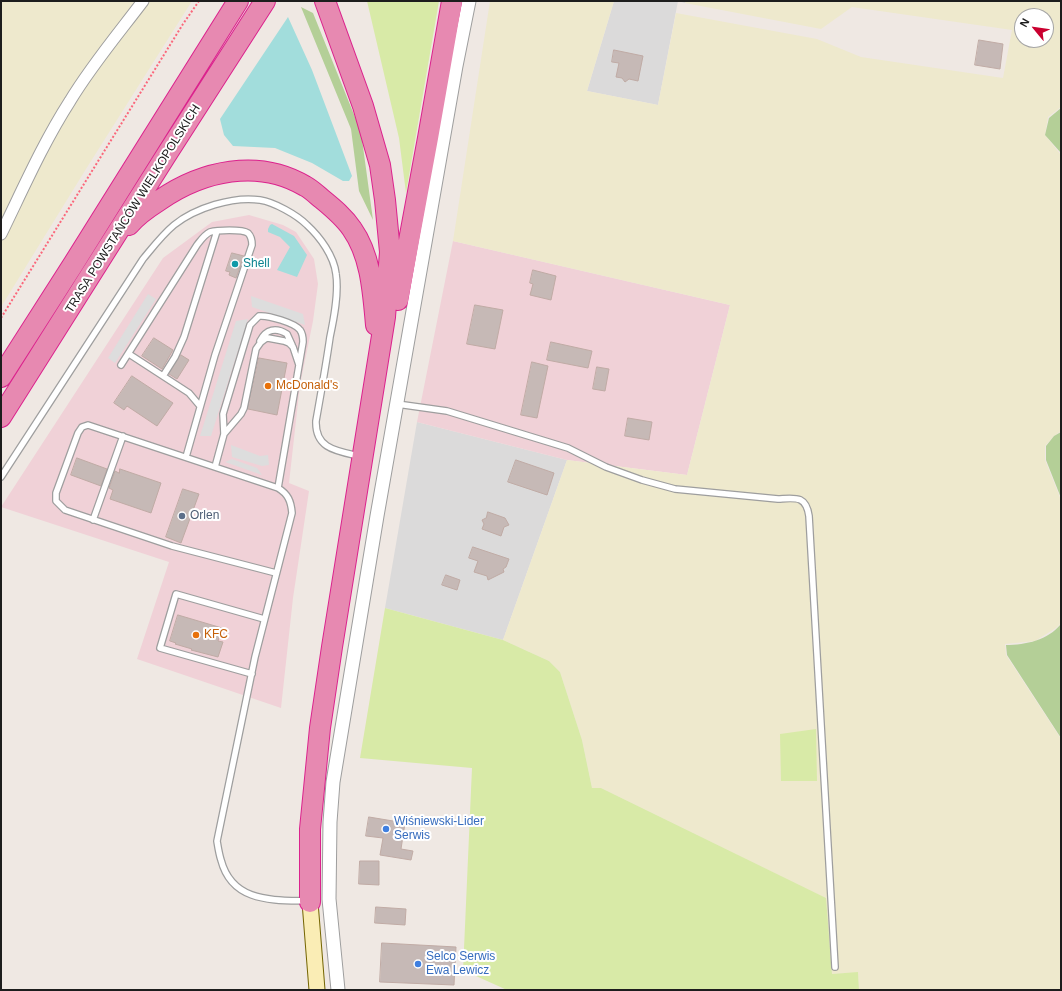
<!DOCTYPE html>
<html>
<head>
<meta charset="utf-8">
<style>
  body { margin:0 }
  #map { position:relative; width:1062px; height:991px; overflow:hidden; background:#efe8e3; font-family:Helvetica,sans-serif }
  canvas { display:block }
  .frame { position:absolute; inset:0; border:2px solid #1d1d1d; pointer-events:none }
  .north { position:absolute; left:1014px; top:8px; width:40px; height:40px; box-sizing:border-box; background:#fff; border:1px solid #a5a5a5; border-radius:50%; rotate:299deg; font-size:11px; font-weight:700; line-height:16px; text-align:center; color:#1d1d1d }
  .north::after { content:''; display:block; margin:auto; width:14px; height:18px; background:#ca0030; clip-path:polygon(50% 0,100% 100%,50% 72%,0 100%) }
</style>
</head>
<body>
<div id="map">
<canvas width="1062" height="991"></canvas>
<div class="frame"></div>
<div class="north">N</div>
</div>
<script>
const g = document.querySelector('canvas').getContext('2d');
g.lineJoin = 'round';
function fill(path, color) { g.fillStyle = color; g.fill(path, 'evenodd'); }
function stroke(path, color, width, dash) { g.strokeStyle = color; g.lineWidth = width; g.lineCap = dash ? 'butt' : 'round'; g.setLineDash(dash || []); g.stroke(path); }
function write(font, color, halo, rows, align = 'center') {
  g.font = font + ' Helvetica,sans-serif'; g.lineWidth = 4; g.setLineDash([]); g.textBaseline = 'middle'; g.strokeStyle = halo; g.fillStyle = color; for (const [text, x, y, turn = 0] of rows) {
    g.save(); g.translate(x, y); g.rotate((+turn || 0) * Math.PI / 180); g.textAlign = isNaN(turn) ? turn : align; if (halo) g.strokeText(text, 0, 0); g.fillText(text, 0, 0); g.restore();
  }
}
fill(new Path2D(`
  M 614,1 L 686,1 L 685,3 L 678,1 L 658,105 L 587,91 Z
  M 417,422 L 567,460 L 503,640 L 385,608 Z`), '#dbdada');
fill(new Path2D(`
  M 249,215 L 283,225 L 296,232 L 314,259 L 318,284 L 313,321 L 300,385 L 289,483 L 309,491 L 293,598 L 281,708 L 137,659 L 169,562 L 1,507 L 163,258 L 212,222 Z
  M 453,241 L 730,305 L 687,475 L 567,460 L 417,422 Z`), '#f0d1d7');
fill(new Path2D(`
  M 1,1 L 192,1 L 86,169 L 1,307 Z
  M 490,1 L 614,1 L 587,91 L 658,105 L 676,13 L 817,39 L 861,57 L 1003,78 L 1012,30 L 852,7 L 821,29 L 685,3 L 686,1 L 1061,1 L 1061,107 L 1048,117 L 1045,135 L 1061,155 L 1061,431 L 1054,436 L 1045,446 L 1045,460 L 1061,500 L 1061,623 L 1056,628 L 1035,641 L 1005,644 L 1006,655 L 1061,739 L 1061,990 L 859,990 L 858,973 L 832,974 L 825,898 L 601,788 L 592,788 L 582,740 L 560,672 L 549,661 L 503,640 L 567,460 L 687,475 L 730,305 L 453,241 ZM 1022,16 L 1046,16 L 1046,40 L 1022,40 Z`), '#eee9cd');
fill(new Path2D(`
  M 367,1 L 439,1 L 406,193 L 399,138 Z
  M 385,608 L 503,640 L 549,661 L 560,672 L 582,740 L 592,788 L 601,788 L 826,898 L 832,974 L 858,972 L 859,990 L 507,990 L 476,976 L 463,971 L 472,768 L 360,758 Z
  M 816,729 L 817,781 L 781,781 L 780,734 Z`), '#d8eaa7');
fill(new Path2D(`
  M 301,7 L 313,13 L 361,132 L 373,220 L 359,191 L 351,129 Z
  M 1061,108 L 1061,153 L 1045,135 L 1049,118 Z
  M 1061,432 L 1061,498 L 1046,460 L 1046,446 L 1054,436 Z
  M 1061,624 L 1061,738 L 1007,655 L 1006,645 C 1026,645 1048,640 1061,624 Z`), '#b4cf97');
fill(new Path2D(`
  M 148,294 L 156,299 L 115,363 L 108,358 Z
  M 251,296 L 303,314 L 305,325 L 252,307 Z
  M 248,319 L 211,436 L 200,436 L 236,321 Z
  M 231,445 L 260,456 L 268,455 L 269,465 L 262,466 L 232,457 Z
  M 232,459 L 257,468 L 262,475 L 225,462 Z`), '#ddd');
fill(new Path2D(`
  M 288,17 L 312,70 L 352,176 L 349,181 L 343,181 L 312,163 L 275,148 L 233,146 L 224,135 L 220,119 Z
  M 272,224 L 294,236 L 307,255 L 297,277 L 277,270 L 290,247 L 280,237 L 268,232 L 268,229 L 270,225 Z`), '#a2dddc');
const building = new Path2D(`
  M 979,40 L 1003,44 L 1000,69 L 975,65 Z
  M 614,50 L 643,56 L 638,81 L 629,79 L 625,82 L 622,78 L 616,77 L 619,63 L 612,62 Z
  M 232,253 L 244,256 L 236,278 L 229,275 L 230,272 L 226,271 Z
  M 533,270 L 556,276 L 551,300 L 530,295 L 533,284 L 530,283 Z
  M 475,305 L 503,310 L 495,349 L 467,344 Z
  M 154,338 L 173,350 L 162,369 L 142,356 Z
  M 551,342 L 592,351 L 588,368 L 547,360 Z
  M 181,355 L 189,360 L 177,379 L 169,374 Z
  M 259,358 L 287,363 L 277,415 L 248,409 Z
  M 532,362 L 548,366 L 537,418 L 521,415 Z
  M 597,367 L 609,369 L 605,391 L 593,389 Z
  M 132,376 L 173,403 L 157,426 L 127,406 L 124,410 L 114,403 Z
  M 628,418 L 652,422 L 649,440 L 625,436 Z
  M 77,458 L 107,469 L 101,486 L 71,475 Z
  M 516,460 L 554,473 L 547,495 L 508,482 Z
  M 120,469 L 161,483 L 151,513 L 110,499 L 113,490 L 109,488 L 115,471 L 119,473 Z
  M 183,489 L 199,494 L 181,543 L 166,537 Z
  M 488,512 L 505,518 L 509,525 L 504,527 L 501,536 L 482,529 L 484,524 L 482,520 L 486,518 Z
  M 473,547 L 509,559 L 506,567 L 503,569 L 504,572 L 488,580 L 487,576 L 474,572 L 478,561 L 469,558 Z
  M 446,575 L 460,580 L 457,590 L 442,585 Z
  M 178,615 L 222,628 L 218,641 L 223,642 L 218,657 L 191,650 L 192,649 L 175,644 L 176,643 L 170,641 Z
  M 369,817 L 405,823 L 401,849 L 413,851 L 411,860 L 380,855 L 383,838 L 366,836 Z
  M 360,861 L 379,861 L 379,885 L 359,884 Z
  M 376,907 L 406,909 L 405,925 L 375,923 Z
  M 382,943 L 456,947 L 454,985 L 380,982 Z`);
fill(building, '#c6b9b6');
stroke(building, '#c0aba5', 1);
const service = new Path2D(`
  M 260,341 C 266,329 276,327 287,334 L 292,345
  M 129,354 L 189,393 L 200,406
  M 121,365 L 197,245 C 201,240 204,235 210,232 C 217,230 242,229 248,233 C 251,236 252,240 252,245 L 215,355 L 186,457
  M 163,376 L 175,357 L 184,337 L 217,231
  M 397,404 L 447,411 L 568,448 L 606,467 L 642,480 L 675,489 L 778,499 C 795,498 806,495 809,516 L 835,967
  M 224,434 L 241,414 L 244,408 L 256,349 L 261,342 L 265,339 L 268,338 L 284,341 L 289,343 L 293,347 L 299,365
  M 215,467 L 224,434 L 223,414 L 250,325 L 259,316 C 268,315 295,323 300,330 C 303,334 303,338 303,342 L 278,488
  M 1,477 L 143,259 C 153,247 162,235 174,225 C 195,208 233,196 260,200 C 274,202 297,215 307,225 C 320,237 334,256 336,274 C 339,293 334,318 330,337 C 326,365 321,393 316,421 C 315,449 337,451 359,456
  M 93,520 L 123,436
  M 276,573 L 172,546 L 65,510 L 56,501 L 56,493 L 78,433 L 82,427 L 88,425 L 278,488 C 288,494 291,501 292,513 L 255,657 L 217,841 C 218,847 219,854 221,860 C 232,902 271,900 306,901
  M 252,674 L 160,648 L 176,594 L 264,619`);
const minor = new Path2D(`
  M 1,234 C 23,189 43,143 70,101 C 91,66 118,34 143,1`);
const tertiary = new Path2D(`
  M 338,990 L 329,899 L 330,822 L 333,782 L 377,516 L 456,66 L 469,1`);
const secondary = new Path2D(`
  M 310,902 L 317,990`);
const motorway = new Path2D(`
  M 129,225 C 137,215 149,207 160,200 C 202,171 258,158 305,186 C 311,189 317,195 322,199 C 333,208 344,217 352,229 C 371,256 373,292 376,325
  M 398,300 L 428,138 L 452,1
  M 1,377 L 74,263 L 238,1
  M 1,417 L 165,157 L 265,1
  M 310,902 L 310,829 L 320,728 L 332,647 L 385,317 L 390,252 L 385,200 L 380,165 L 363,106 L 325,1`);
stroke(service, '#9e9e9e', 8);
stroke(minor, '#9e9e9e', 13);
stroke(tertiary, '#9e9e9e', 15);
stroke(secondary, '#756603', 17);
stroke(motorway, '#db228d', 22);
stroke(new Path2D(`
  M 1,318 L 183,24 L 199,1`), '#fb677b', 2, [2, 2]);
stroke(service, '#fff', 5.5);
stroke(minor, '#fff', 11);
stroke(tertiary, '#fff', 13);
stroke(secondary, '#faedb5', 15);
stroke(motorway, '#e789b1', 20);
for (const [x, y, r, color] of [
  [235,264,4,"#0f9aa8"],
  [268,386,4,"#e8710a"],
  [182,516,4,"#5c6f8a"],
  [196,635,4,"#e8710a"],
  [386,829,4,"#3f7fe0"],
  [418,964,4,"#3f7fe0"]
]) { const dot = new Path2D(); dot.arc(x, y, r, 0, 2 * Math.PI); g.fillStyle = color; g.fill(dot); stroke(dot, '#fff', 1.5); }
write('12px', '#1d1d1d', '#fff', [
  ["TRASA POWSTAŃCÓW WIELKOPOLSKICH",133,209,-58]
]);
write('12px', '#0d838f', '#fff', [
  ["Shell",243,264]
], 'left');
write('12px', '#c56008', '#fff', [
  ["McDonald's",276,386],
  ["KFC",204,635]
], 'left');
write('12px', '#4e5e75', '#fff', [
  ["Orlen",190,516]
], 'left');
write('12px', '#366cbe', '#fff', [
  ["Wiśniewski-Lider",394,822],
  ["Serwis",394,836],
  ["Selco Serwis",426,957],
  ["Ewa Lewicz",426,971]
], 'left');
</script>
</body>
</html>
